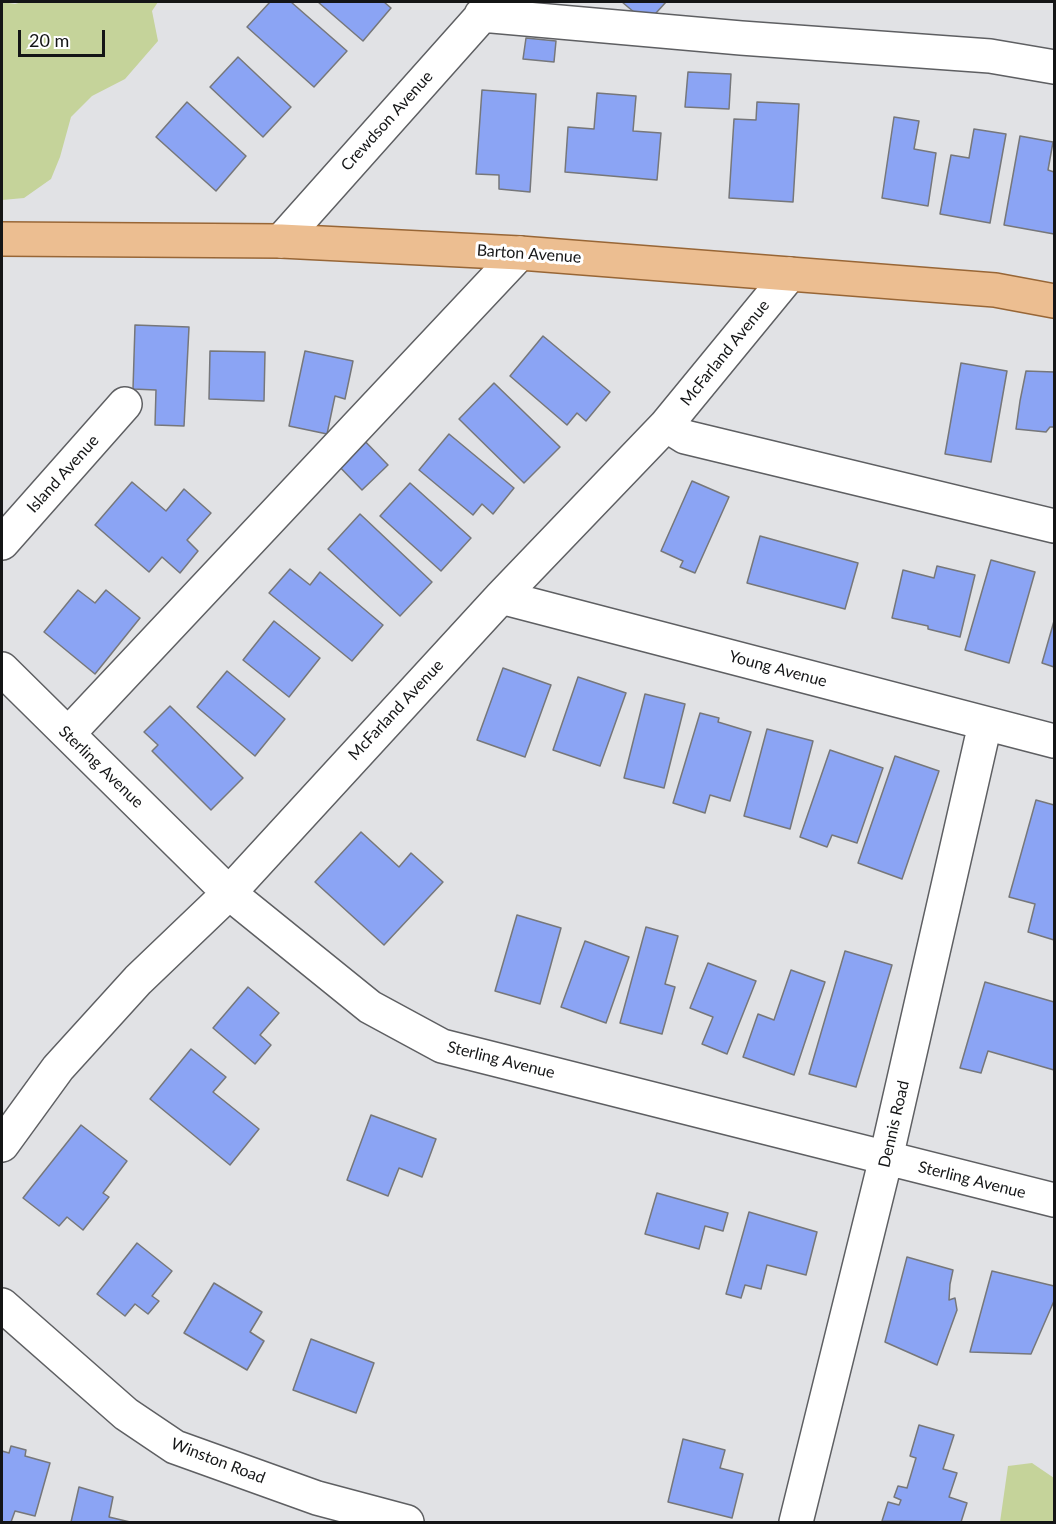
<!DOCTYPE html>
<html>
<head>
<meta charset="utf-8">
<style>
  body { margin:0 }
  #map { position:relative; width:1056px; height:1524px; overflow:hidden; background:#e1e2e5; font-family:Lato,sans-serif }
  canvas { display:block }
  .frame { position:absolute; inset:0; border:3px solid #141516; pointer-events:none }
  .scale { position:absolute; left:18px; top:30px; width:87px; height:27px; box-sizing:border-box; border:3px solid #141516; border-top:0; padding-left:8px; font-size:18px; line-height:21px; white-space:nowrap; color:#141516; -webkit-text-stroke:4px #fff; paint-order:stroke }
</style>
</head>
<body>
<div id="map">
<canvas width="1056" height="1524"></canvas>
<div class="frame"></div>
<div class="scale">20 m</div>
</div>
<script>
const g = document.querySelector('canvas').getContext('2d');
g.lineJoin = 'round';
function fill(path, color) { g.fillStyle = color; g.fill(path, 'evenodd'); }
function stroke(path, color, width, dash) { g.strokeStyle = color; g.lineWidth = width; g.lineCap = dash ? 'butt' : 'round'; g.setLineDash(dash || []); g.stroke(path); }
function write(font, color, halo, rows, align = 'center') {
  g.font = font + ' Lato,sans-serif'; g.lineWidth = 6; g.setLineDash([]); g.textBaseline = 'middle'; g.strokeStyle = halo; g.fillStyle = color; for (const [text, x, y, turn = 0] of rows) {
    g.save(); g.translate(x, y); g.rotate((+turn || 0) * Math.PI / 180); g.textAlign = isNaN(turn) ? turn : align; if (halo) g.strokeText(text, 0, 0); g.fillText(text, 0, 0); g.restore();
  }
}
fill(new Path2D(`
  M 2,2 L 15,4 L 22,2 L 158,2 L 152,11 L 158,41 L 125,79 L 92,96 L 71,117 L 60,157 L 51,179 L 24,198 L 2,200 Z
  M 1032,1463 L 1054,1478 L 1054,1522 L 1000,1522 L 1008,1466 Z`), '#c5d39a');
const building = new Path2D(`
  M 270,2 L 291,2 L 347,51 L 314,87 L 247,27 Z
  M 318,2 L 384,2 L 391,8 L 363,41 Z
  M 622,2 L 666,2 L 647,23 Z
  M 526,38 L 556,41 L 554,62 L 523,59 Z
  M 238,57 L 291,107 L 263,137 L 210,87 Z
  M 688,72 L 731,74 L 729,109 L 685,107 Z
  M 482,90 L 536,94 L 530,192 L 499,189 L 499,175 L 476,174 Z
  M 597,93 L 636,96 L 633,131 L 661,133 L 657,180 L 565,172 L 568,127 L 594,129 Z
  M 187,102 L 246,156 L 216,191 L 156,137 Z
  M 757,102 L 799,104 L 793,202 L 729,198 L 734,119 L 756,120 Z
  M 894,117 L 919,121 L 914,149 L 936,153 L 928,206 L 882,198 Z
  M 974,129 L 1006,134 L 990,223 L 940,214 L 951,155 L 969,158 Z
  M 1020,136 L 1053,142 L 1048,170 L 1054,172 L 1054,234 L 1004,225 Z
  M 135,325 L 189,327 L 184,426 L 155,425 L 156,390 L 133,389 Z
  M 543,336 L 610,392 L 586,421 L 577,413 L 567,425 L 510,376 Z
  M 210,351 L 265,352 L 264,401 L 209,399 Z
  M 305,351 L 353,361 L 345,399 L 335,396 L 327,434 L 289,426 Z
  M 961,363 L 1007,371 L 991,462 L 945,454 Z
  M 1026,371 L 1054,372 L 1054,427 L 1050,427 L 1046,432 L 1016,429 L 1020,401 Z
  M 494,383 L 560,447 L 524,483 L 459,419 Z
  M 358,434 L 388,465 L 362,490 L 332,459 Z
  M 449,434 L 514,488 L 493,514 L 482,504 L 473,515 L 419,470 Z
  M 692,481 L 729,497 L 695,573 L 680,567 L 683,561 L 661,551 Z
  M 132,482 L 166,511 L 184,489 L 211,513 L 187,540 L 198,551 L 180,573 L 162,557 L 149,572 L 95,525 Z
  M 410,483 L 471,538 L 441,571 L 380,516 Z
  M 360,514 L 432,582 L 400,616 L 328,549 Z
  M 760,536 L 858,563 L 845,609 L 747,583 Z
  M 991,560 L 1035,572 L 1009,663 L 965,650 Z
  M 937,566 L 975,575 L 960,637 L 928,629 L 928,626 L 892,618 L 903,570 L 934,578 Z
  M 290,569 L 310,585 L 320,572 L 383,625 L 352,661 L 269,593 Z
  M 78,590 L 95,603 L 106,590 L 140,618 L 95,674 L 44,632 Z
  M 274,621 L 320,658 L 289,697 L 243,660 Z
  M 1054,621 L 1054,667 L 1042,663 Z
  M 503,668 L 551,685 L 525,757 L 477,740 Z
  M 227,671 L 285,719 L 255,756 L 197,707 Z
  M 578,677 L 626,693 L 600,766 L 553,750 Z
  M 645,694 L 685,704 L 664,788 L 624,778 Z
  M 170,706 L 243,778 L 211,810 L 152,751 L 158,745 L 144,732 Z
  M 700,713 L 719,718 L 718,722 L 751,732 L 730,801 L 710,795 L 705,813 L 673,803 Z
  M 767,729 L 813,741 L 790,829 L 744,816 Z
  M 830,750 L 883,768 L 857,843 L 832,835 L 827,847 L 800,837 Z
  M 895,756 L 939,771 L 902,879 L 858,863 Z
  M 1036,800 L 1054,805 L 1054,940 L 1028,932 L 1035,904 L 1009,897 Z
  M 361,832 L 399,867 L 411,853 L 443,882 L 384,945 L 315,882 Z
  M 517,915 L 561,928 L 540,1004 L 495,991 Z
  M 646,927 L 678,936 L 665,984 L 675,987 L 662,1034 L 620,1023 Z
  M 585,941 L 629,957 L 606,1023 L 561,1007 Z
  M 845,951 L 892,965 L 856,1087 L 809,1074 Z
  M 708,963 L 756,981 L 727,1054 L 702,1044 L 713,1017 L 690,1008 Z
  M 791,970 L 825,982 L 794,1075 L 743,1057 L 758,1014 L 774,1020 Z
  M 985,982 L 1054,1002 L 1054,1070 L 988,1051 L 981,1073 L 960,1068 Z
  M 248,987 L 279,1013 L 260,1035 L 271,1045 L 255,1064 L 213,1028 Z
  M 191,1049 L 226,1077 L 213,1092 L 259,1129 L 230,1165 L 150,1099 Z
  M 371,1115 L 436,1139 L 422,1177 L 399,1168 L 388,1196 L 347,1180 Z
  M 81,1125 L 127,1161 L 103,1193 L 109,1197 L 83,1230 L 67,1217 L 59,1226 L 23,1198 Z
  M 657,1193 L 728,1213 L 723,1231 L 705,1226 L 699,1249 L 645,1234 Z
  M 749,1212 L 817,1232 L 806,1275 L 767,1265 L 761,1289 L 745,1285 L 741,1298 L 726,1294 Z
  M 137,1243 L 172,1271 L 152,1296 L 159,1301 L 148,1314 L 135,1304 L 125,1316 L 97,1294 Z
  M 907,1257 L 953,1270 L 950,1284 L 949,1300 L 955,1298 L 957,1310 L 937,1365 L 885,1342 Z
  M 992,1271 L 1054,1286 L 1054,1301 L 1031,1354 L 970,1352 Z
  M 214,1283 L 262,1312 L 250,1332 L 264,1341 L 247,1370 L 184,1333 Z
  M 311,1339 L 374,1363 L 356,1413 L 293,1390 Z
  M 919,1425 L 954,1435 L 943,1469 L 957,1473 L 949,1497 L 967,1503 L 961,1522 L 882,1521 L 888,1502 L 899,1505 L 901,1500 L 894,1497 L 898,1486 L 907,1488 L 916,1458 L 910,1456 Z
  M 683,1439 L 725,1450 L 720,1468 L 743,1474 L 732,1518 L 668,1502 Z
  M 11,1446 L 26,1450 L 25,1456 L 50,1463 L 35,1516 L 15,1511 L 11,1522 L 2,1522 L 2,1451 L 9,1453 Z
  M 79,1487 L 113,1497 L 109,1517 L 130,1522 L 71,1522 Z`);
fill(building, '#8ba4f4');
stroke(building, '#76777a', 1.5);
const minor = new Path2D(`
  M 481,15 L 741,38 L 990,56 L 1054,67
  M 281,241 L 494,2
  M 666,425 L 685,437 L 1054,526
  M 2,543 L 125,404
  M 501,597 L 1054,741
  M 2,669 L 229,893 L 370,1007 L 442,1046 L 1054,1200
  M 68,734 L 520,253
  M 2,1145 L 58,1068 L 138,980 L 229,893 L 501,597 L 666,425 L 790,274
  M 2,1305 L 126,1414 L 175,1447 L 317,1498 L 407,1522
  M 796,1522 L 886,1158 L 985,724`);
const major = new Path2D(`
  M 2,239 L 281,241 L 520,253 L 995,290 L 1054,301`);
stroke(minor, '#5e5f62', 36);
stroke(major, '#986636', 36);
stroke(minor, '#fff', 33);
stroke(major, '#ecbe91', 33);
write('16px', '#141516', '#fff', [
  ["Crewdson Avenue",387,121,-48],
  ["Barton Avenue",529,254,4],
  ["McFarland Avenue",725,353,-51],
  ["Island Avenue",63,474,-48],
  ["Young Avenue",778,669,15],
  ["McFarland Avenue",396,710,-47],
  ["Sterling Avenue",101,767,44],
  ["Sterling Avenue",501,1060,14],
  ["Dennis Road",894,1124,-77],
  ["Sterling Avenue",972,1180,14],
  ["Winston Road",218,1461,21]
]);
</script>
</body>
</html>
